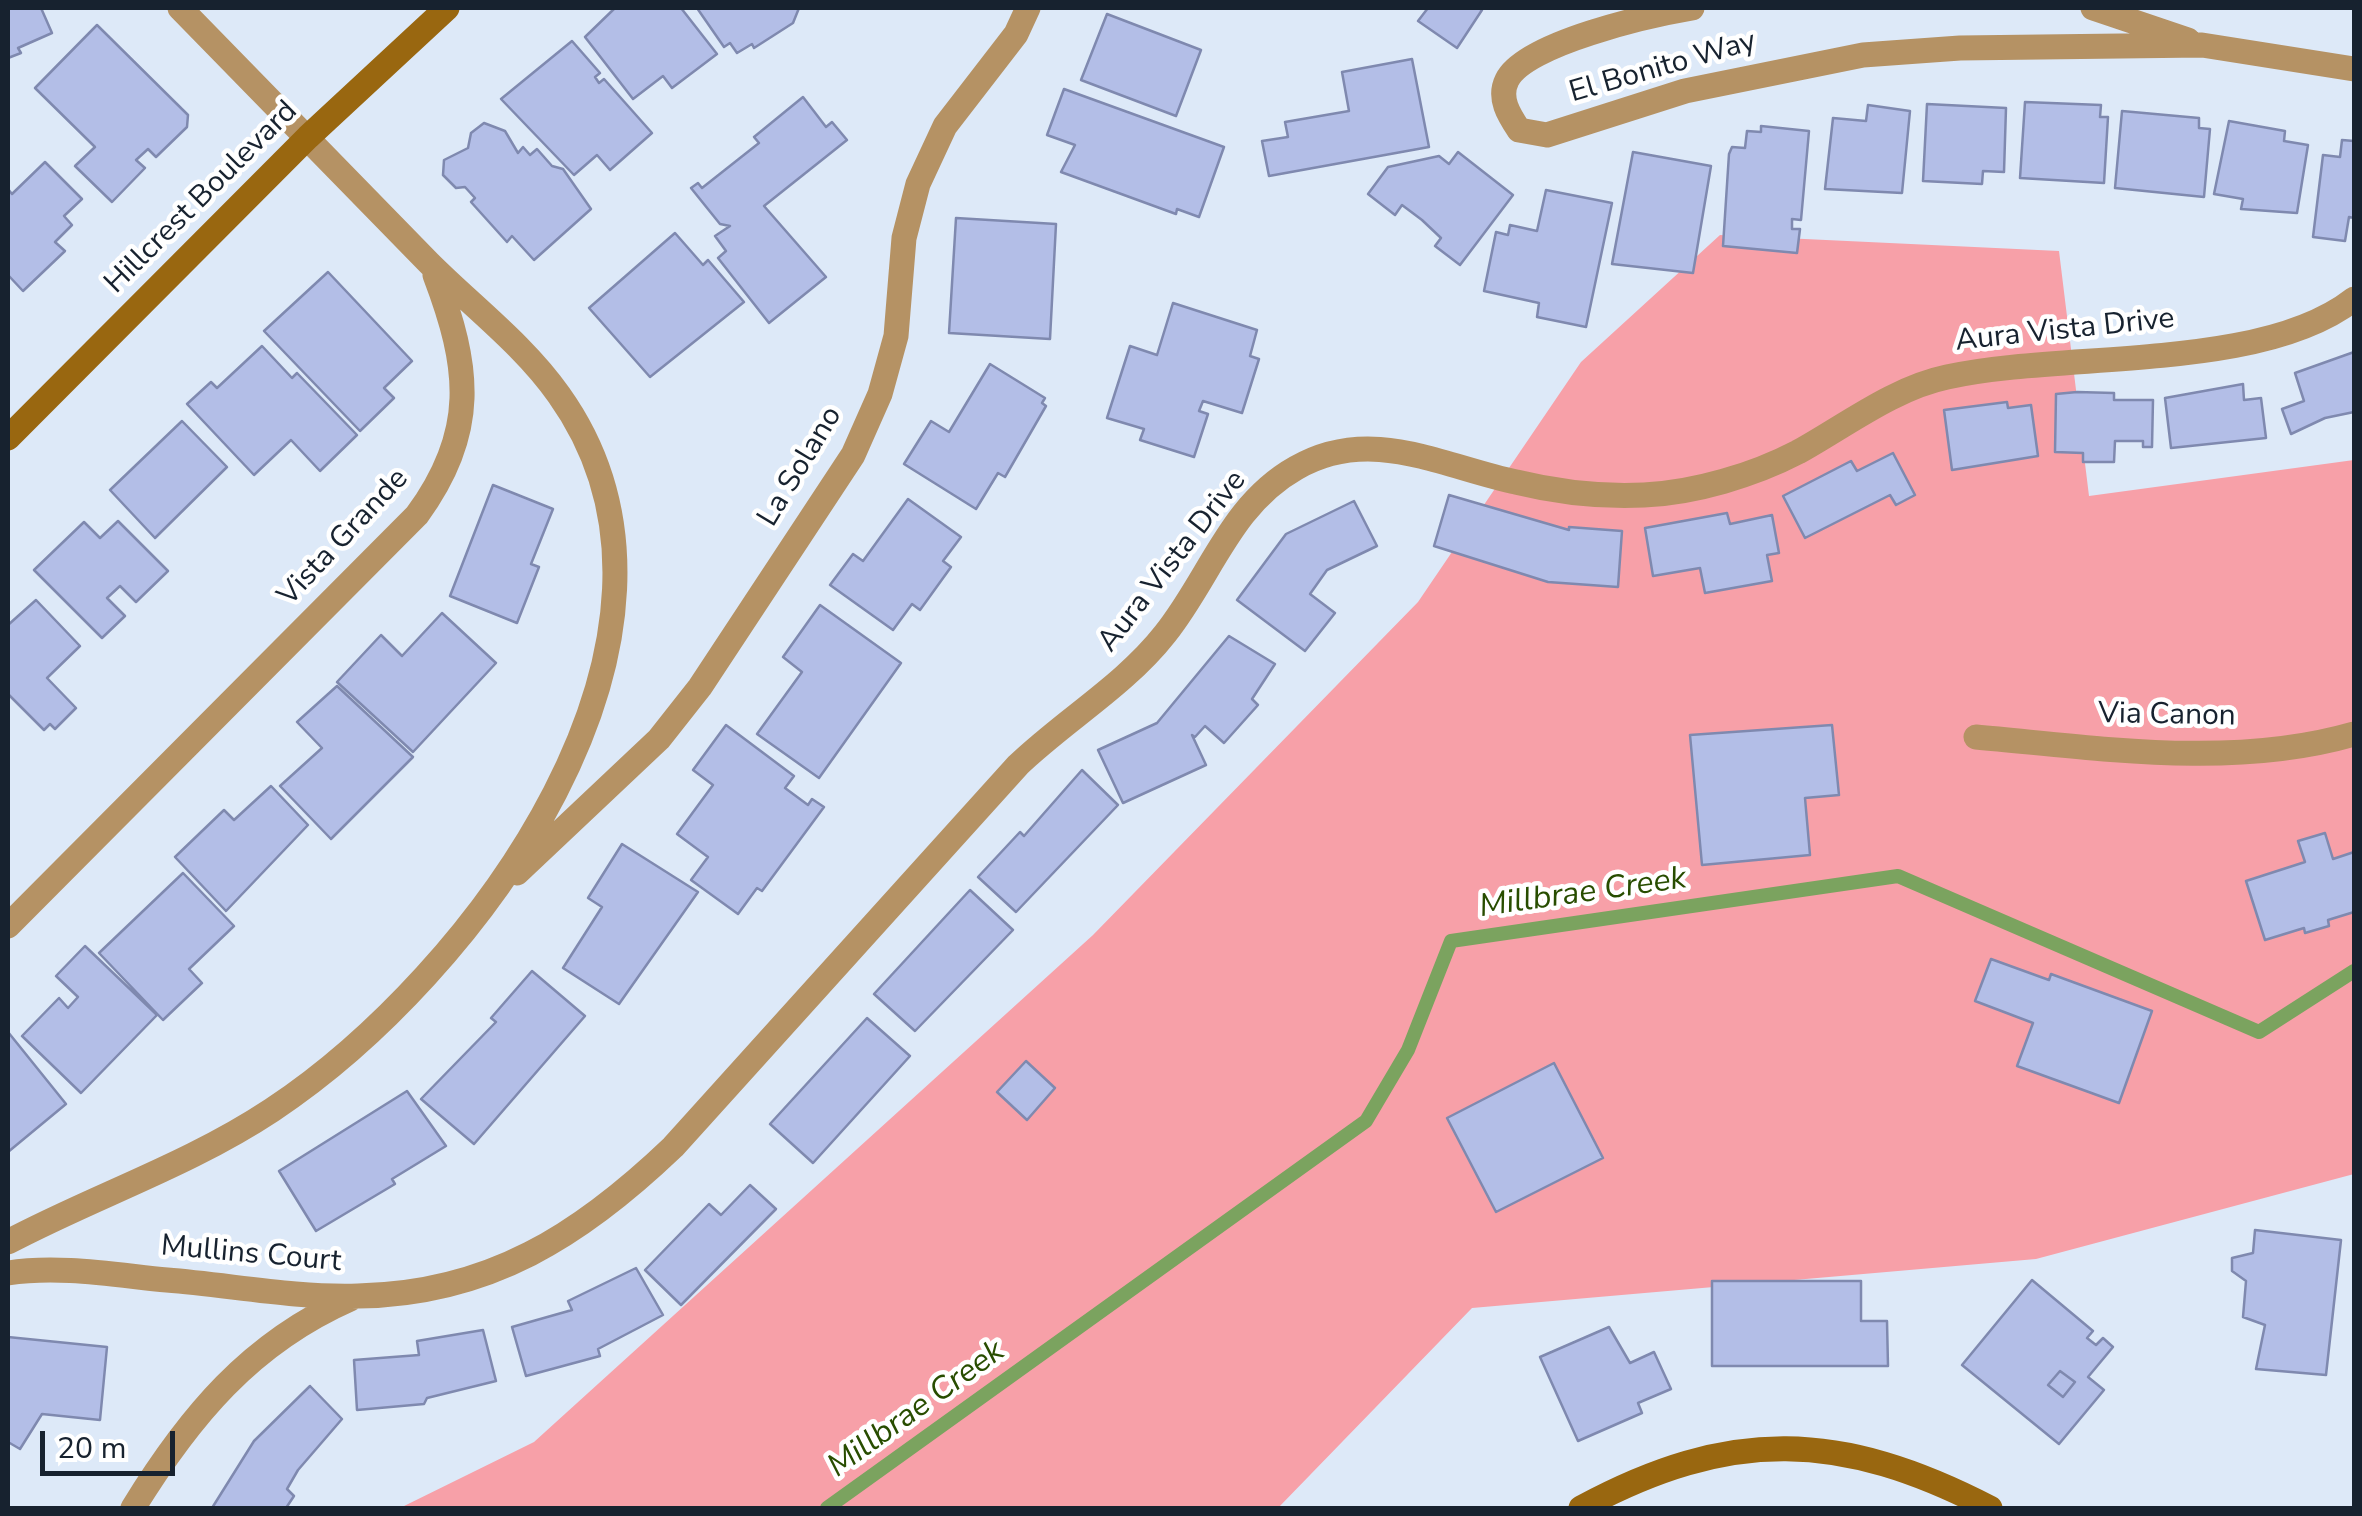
<!DOCTYPE html>
<html>
<head>
<meta charset="utf-8">
<style>
  body { margin:0 }
  #map { position:relative; width:2362px; height:1516px; overflow:hidden; background:#dde9f8; font-family:"Nunito Sans",sans-serif }
  canvas { display:block }
  .frame { position:absolute; inset:0; border:10px solid #17222f; pointer-events:none }
  .scale { position:absolute; left:40px; top:1431px; width:135px; height:45px; box-sizing:border-box; border:5px solid #17222f; border-top:0; padding-left:12px; font-size:30px; line-height:35px; white-space:nowrap; color:#17222f; -webkit-text-stroke:8px #fff; paint-order:stroke }
</style>
</head>
<body>
<div id="map">
<canvas width="2362" height="1516"></canvas>
<div class="frame"></div>
<div class="scale">20 m</div>
</div>
<script>
const g = document.querySelector('canvas').getContext('2d');
g.lineJoin = 'round';
function fill(path, color) { g.fillStyle = color; g.fill(path, 'evenodd'); }
function stroke(path, color, width, dash) { g.strokeStyle = color; g.lineWidth = width; g.lineCap = dash ? 'butt' : 'round'; g.setLineDash(dash || []); g.stroke(path); }
function write(font, color, halo, rows, align = 'center') {
  g.font = font + ' "Nunito Sans",sans-serif'; g.lineWidth = 9; g.setLineDash([]); g.textBaseline = 'middle'; g.strokeStyle = halo; g.fillStyle = color; for (const [text, x, y, turn = 0] of rows) {
    g.save(); g.translate(x, y); g.rotate((+turn || 0) * Math.PI / 180); g.textAlign = isNaN(turn) ? turn : align; if (halo) g.strokeText(text, 0, 0); g.fillText(text, 0, 0); g.restore();
  }
}
fill(new Path2D(`
  M 1720,235 L 2059,251 L 2089,496 L 2354,460 L 2354,1174 L 2036,1259 L 1472,1308 L 1278,1508 L 400,1508 L 534,1442 L 1093,935 L 1418,602 L 1581,362 Z`), '#f7a0a8');
stroke(new Path2D(`
  M 827,1508 L 1366,1121 L 1408,1050 L 1451,941 L 1898,876 L 2259,1032 L 2354,971`), '#7ba35f', 14);
const building = new Path2D(`
  M 8,8 L 41,8 L 52,33 L 18,48 L 21,53 L 8,58 Z
  M 615,8 L 681,8 L 717,54 L 672,88 L 663,76 L 633,99 L 585,37 Z
  M 697,8 L 799,8 L 793,23 L 754,48 L 752,44 L 737,53 L 730,43 L 724,47 Z
  M 1428,8 L 1478,8 L 1482,10 L 1457,48 L 1418,21 Z
  M 1107,14 L 1201,50 L 1176,116 L 1081,80 Z
  M 97,25 L 188,115 L 187,127 L 156,157 L 148,149 L 136,160 L 145,168 L 112,202 L 75,166 L 95,147 L 35,88 Z
  M 572,41 L 600,73 L 595,77 L 599,83 L 604,79 L 652,133 L 610,170 L 597,155 L 574,175 L 501,99 Z
  M 1412,59 L 1429,147 L 1269,176 L 1262,141 L 1288,137 L 1285,122 L 1349,111 L 1342,72 Z
  M 1064,89 L 1224,147 L 1199,217 L 1177,209 L 1176,214 L 1061,172 L 1075,145 L 1047,135 Z
  M 803,97 L 826,127 L 832,122 L 847,140 L 764,206 L 826,277 L 769,323 L 718,258 L 726,251 L 715,236 L 730,226 L 720,224 L 691,188 L 698,183 L 702,188 L 759,143 L 754,137 Z
  M 2025,102 L 2101,105 L 2100,117 L 2108,117 L 2104,183 L 2020,178 Z
  M 1927,104 L 2006,108 L 2004,172 L 1983,171 L 1982,184 L 1923,181 Z
  M 1868,105 L 1910,111 L 1902,193 L 1825,189 L 1833,118 L 1866,121 Z
  M 2122,111 L 2199,118 L 2199,128 L 2210,129 L 2204,197 L 2115,188 Z
  M 2229,121 L 2285,131 L 2284,141 L 2308,145 L 2297,213 L 2241,209 L 2243,199 L 2214,194 Z
  M 484,123 L 505,131 L 518,153 L 523,147 L 530,155 L 537,149 L 552,166 L 563,169 L 591,209 L 534,260 L 512,236 L 507,242 L 471,202 L 475,198 L 465,187 L 456,188 L 443,175 L 444,160 L 468,148 L 471,133 Z
  M 1761,126 L 1809,131 L 1801,220 L 1792,219 L 1792,229 L 1800,229 L 1797,253 L 1723,246 L 1729,154 L 1732,147 L 1745,148 L 1747,131 L 1761,132 Z
  M 2342,140 L 2354,141 L 2354,218 L 2349,217 L 2345,241 L 2313,237 L 2323,155 L 2340,157 Z
  M 1458,152 L 1513,195 L 1460,265 L 1435,246 L 1441,238 L 1422,220 L 1402,205 L 1395,215 L 1368,194 L 1388,167 L 1439,156 L 1449,164 Z
  M 1633,152 L 1711,166 L 1693,273 L 1612,264 Z
  M 45,162 L 82,199 L 64,216 L 72,225 L 55,242 L 65,251 L 23,291 L 8,275 L 8,189 L 12,194 Z
  M 1546,190 L 1612,203 L 1586,327 L 1537,317 L 1539,303 L 1484,291 L 1496,232 L 1508,235 L 1510,225 L 1537,231 Z
  M 956,218 L 1056,224 L 1050,339 L 949,333 Z
  M 675,233 L 703,265 L 708,260 L 744,302 L 650,377 L 589,308 Z
  M 328,272 L 412,361 L 384,388 L 394,398 L 360,431 L 264,331 Z
  M 1173,303 L 1257,330 L 1250,356 L 1259,359 L 1242,413 L 1203,401 L 1199,411 L 1208,414 L 1194,457 L 1140,440 L 1144,429 L 1107,418 L 1130,346 L 1157,355 Z
  M 262,346 L 292,378 L 297,373 L 357,435 L 320,471 L 291,440 L 254,475 L 187,404 L 211,382 L 217,388 Z
  M 2354,352 L 2354,412 L 2325,418 L 2291,434 L 2282,409 L 2304,401 L 2295,373 Z
  M 990,364 L 1045,398 L 1042,403 L 1046,406 L 1005,477 L 998,473 L 976,509 L 904,464 L 931,421 L 949,432 Z
  M 2243,384 L 2244,400 L 2261,398 L 2266,438 L 2171,448 L 2165,398 Z
  M 2077,392 L 2114,393 L 2114,400 L 2153,400 L 2152,447 L 2143,447 L 2143,441 L 2115,441 L 2114,462 L 2083,462 L 2083,453 L 2055,452 L 2056,394 Z
  M 2007,402 L 2008,408 L 2031,405 L 2038,456 L 1952,470 L 1944,410 Z
  M 182,421 L 227,467 L 155,538 L 110,490 Z
  M 1893,453 L 1915,495 L 1896,505 L 1890,495 L 1805,538 L 1783,496 L 1851,461 L 1857,471 Z
  M 493,485 L 553,509 L 531,564 L 539,567 L 517,623 L 450,596 Z
  M 1449,495 L 1569,530 L 1569,527 L 1622,531 L 1618,587 L 1548,582 L 1434,546 Z
  M 908,499 L 961,537 L 943,561 L 951,567 L 920,610 L 912,604 L 893,630 L 830,585 L 853,554 L 863,561 Z
  M 1354,501 L 1377,546 L 1327,570 L 1310,594 L 1335,613 L 1305,651 L 1237,600 L 1286,534 Z
  M 1727,513 L 1730,524 L 1772,515 L 1779,553 L 1767,555 L 1772,581 L 1705,593 L 1700,568 L 1653,576 L 1645,528 Z
  M 118,521 L 168,571 L 136,602 L 120,586 L 107,598 L 125,616 L 102,638 L 34,570 L 84,522 L 100,538 Z
  M 36,600 L 80,646 L 47,678 L 76,708 L 55,729 L 50,724 L 44,730 L 8,694 L 8,625 Z
  M 820,605 L 901,663 L 819,778 L 757,734 L 802,672 L 783,657 Z
  M 442,613 L 496,663 L 413,752 L 337,682 L 381,635 L 402,656 Z
  M 1229,636 L 1275,664 L 1252,699 L 1258,705 L 1224,743 L 1205,726 L 1195,737 L 1192,735 L 1206,765 L 1123,803 L 1098,750 L 1157,723 Z
  M 337,686 L 413,757 L 331,839 L 280,786 L 322,748 L 297,722 Z
  M 726,725 L 794,776 L 785,788 L 808,805 L 812,799 L 824,807 L 762,891 L 757,888 L 738,914 L 691,880 L 708,857 L 677,834 L 713,785 L 693,770 Z
  M 1832,725 L 1839,795 L 1805,798 L 1810,855 L 1702,865 L 1690,735 Z
  M 1082,770 L 1118,805 L 1016,912 L 978,877 L 1020,832 L 1024,836 Z
  M 271,786 L 308,825 L 226,911 L 175,857 L 224,810 L 234,820 Z
  M 2325,833 L 2333,859 L 2354,852 L 2354,912 L 2328,920 L 2329,926 L 2305,933 L 2304,928 L 2265,940 L 2246,881 L 2305,862 L 2298,841 Z
  M 622,844 L 698,892 L 619,1004 L 563,968 L 602,907 L 588,898 Z
  M 183,873 L 234,926 L 189,969 L 202,983 L 163,1020 L 99,953 Z
  M 970,890 L 1013,930 L 915,1031 L 874,994 Z
  M 85,946 L 157,1015 L 81,1093 L 22,1036 L 59,998 L 68,1008 L 78,997 L 56,976 Z
  M 1991,959 L 2049,980 L 2051,974 L 2152,1011 L 2119,1103 L 2017,1066 L 2033,1023 L 1975,1001 Z
  M 532,971 L 585,1016 L 474,1144 L 421,1099 L 496,1022 L 491,1018 Z
  M 867,1018 L 910,1056 L 813,1163 L 770,1124 Z
  M 8,1032 L 66,1104 L 8,1152 Z
  M 1026,1061 L 1055,1088 L 1027,1120 L 997,1092 Z
  M 1554,1063 L 1603,1158 L 1496,1212 L 1447,1118 Z
  M 407,1091 L 446,1146 L 392,1179 L 395,1184 L 316,1231 L 279,1171 Z
  M 750,1185 L 776,1209 L 681,1305 L 645,1270 L 709,1204 L 721,1215 Z
  M 2255,1230 L 2341,1240 L 2326,1375 L 2256,1369 L 2265,1325 L 2243,1317 L 2246,1281 L 2232,1271 L 2232,1258 L 2253,1253 Z
  M 636,1268 L 663,1315 L 598,1349 L 600,1356 L 526,1376 L 512,1327 L 572,1310 L 568,1301 Z
  M 2032,1280 L 2093,1331 L 2087,1338 L 2096,1345 L 2103,1338 L 2113,1347 L 2088,1377 L 2104,1390 L 2059,1444 L 1962,1365 ZM 2060,1371 L 2075,1382 L 2063,1397 L 2048,1385 Z
  M 1712,1281 L 1861,1281 L 1861,1321 L 1887,1321 L 1888,1366 L 1712,1366 Z
  M 1609,1327 L 1630,1363 L 1654,1352 L 1671,1389 L 1638,1403 L 1642,1413 L 1578,1441 L 1540,1357 Z
  M 483,1330 L 496,1381 L 427,1398 L 424,1404 L 357,1410 L 354,1360 L 419,1355 L 417,1341 Z
  M 8,1337 L 107,1347 L 100,1420 L 42,1414 L 20,1449 L 8,1442 Z
  M 2060,1371 L 2075,1382 L 2063,1397 L 2048,1385 Z
  M 310,1386 L 342,1419 L 298,1470 L 287,1489 L 294,1496 L 286,1508 L 212,1508 L 254,1441 Z`);
fill(building, '#b3bee7');
stroke(building, '#7f89af', 2.5);
stroke(new Path2D(`
  M 1692,8 C 1651,15 1525,43 1507,80 C 1498,98 1509,115 1519,130 L 1547,135 L 1685,91 L 1863,55 L 1960,48 L 2202,45 L 2354,69
  M 2093,8 L 2188,40
  M 1976,737 C 2100,748 2233,769 2354,734
  M 517,873 L 659,739 L 700,687 L 853,455 L 880,394 L 896,336 L 904,238 L 918,184 L 945,126 L 1016,34 L 1028,8
  M 8,926 L 417,515 C 478,432 470,367 435,275
  M 8,1242 C 95,1196 189,1165 272,1110 C 473,977 730,635 559,395 C 524,345 472,306 429,263 C 345,178 263,92 180,8
  M 8,1273 C 59,1265 115,1275 167,1280 C 230,1285 295,1298 358,1296 C 489,1294 581,1235 673,1147 L 1018,765 C 1065,720 1125,685 1165,634 C 1210,578 1230,505 1296,468 C 1370,425 1441,466 1516,482 C 1557,492 1602,497 1644,495 C 1694,493 1754,475 1798,452 C 1845,426 1894,388 1947,377 C 2064,351 2261,372 2354,299
  M 133,1508 C 189,1417 250,1343 350,1299`), '#b59264', 25);
stroke(new Path2D(`
  M 8,438 L 308,137 L 447,8
  M 1581,1508 C 1731,1427 1841,1431 1990,1508`), '#996710', 25);
write('30px', '#17222f', '#fff', [
  ["El Bonito Way",1663,68,-16],
  ["Hillcrest Boulevard",202,198,-45],
  ["Aura Vista Drive",2065,331,-6],
  ["La Solano",801,467,-59],
  ["Vista Grande",344,538,-47],
  ["Aura Vista Drive",1173,562,-52],
  ["Via Canon",2167,716,1],
  ["Mullins Court",251,1255,5]
]);
write('italic 32px', '#284d00', '#fff', [
  ["Millbrae Creek",1583,894,-8],
  ["Millbrae Creek",917,1410,-36]
]);
</script>
</body>
</html>
